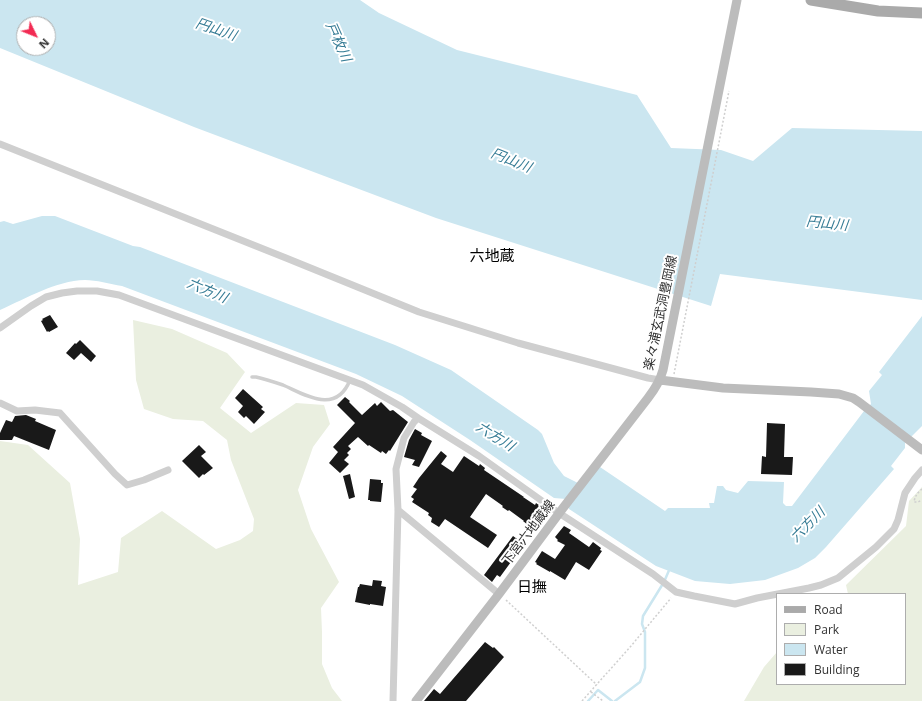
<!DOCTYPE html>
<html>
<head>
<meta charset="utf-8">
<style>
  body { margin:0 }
  #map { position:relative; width:922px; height:701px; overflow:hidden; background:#fff; font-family:"Open Sans",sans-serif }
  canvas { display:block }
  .legend { position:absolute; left:776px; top:593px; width:130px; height:92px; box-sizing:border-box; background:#fff; border:1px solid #adadad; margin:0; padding:5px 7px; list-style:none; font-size:12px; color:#323232 }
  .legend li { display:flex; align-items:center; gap:8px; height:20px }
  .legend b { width:20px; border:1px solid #adadad }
  .north { position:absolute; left:16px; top:16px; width:40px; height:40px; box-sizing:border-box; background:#fff; border:1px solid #adadad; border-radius:50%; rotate:133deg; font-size:11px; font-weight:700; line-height:16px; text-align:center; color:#323232 }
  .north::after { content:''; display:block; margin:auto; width:14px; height:18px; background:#f22b53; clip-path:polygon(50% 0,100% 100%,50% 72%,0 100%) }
</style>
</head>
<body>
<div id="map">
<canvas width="922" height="701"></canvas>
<ul class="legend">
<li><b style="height:5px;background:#aaa"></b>Road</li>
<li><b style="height:11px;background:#eaefe0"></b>Park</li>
<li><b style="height:11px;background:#cbe6f0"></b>Water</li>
<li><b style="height:11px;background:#191919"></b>Building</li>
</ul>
<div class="north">N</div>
</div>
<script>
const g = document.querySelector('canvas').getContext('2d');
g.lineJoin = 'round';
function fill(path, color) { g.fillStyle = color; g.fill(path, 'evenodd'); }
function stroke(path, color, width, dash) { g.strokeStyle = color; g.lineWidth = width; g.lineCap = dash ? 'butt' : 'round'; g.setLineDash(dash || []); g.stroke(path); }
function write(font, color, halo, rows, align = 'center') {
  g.font = font + ' "Open Sans","Noto Sans JP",sans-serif'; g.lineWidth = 4; g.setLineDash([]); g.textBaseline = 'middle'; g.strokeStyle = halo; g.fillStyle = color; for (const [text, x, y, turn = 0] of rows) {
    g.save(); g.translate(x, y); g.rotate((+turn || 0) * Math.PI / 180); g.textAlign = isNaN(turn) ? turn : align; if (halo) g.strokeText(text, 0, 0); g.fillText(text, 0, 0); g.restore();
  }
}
fill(new Path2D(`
  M 133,320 L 172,329 L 227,353 L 245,372 L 220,408 L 251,433 L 296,403 L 324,405 L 330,424 L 313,447 L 298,490 L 311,529 L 339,582 L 321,608 L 322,632 L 322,664 L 332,688 L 342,701 L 0,701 L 0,441 L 28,445 L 70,483 L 80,539 L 78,585 L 118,572 L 121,538 L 162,511 L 216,549 L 240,540 L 253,531 L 254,519 L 231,460 L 227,440 L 203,421 L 173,419 L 144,409 L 136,380 Z
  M 922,487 L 922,701 L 744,701 L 764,667 L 777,652 L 777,684 L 905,684 L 905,594 L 848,594 L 846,585 L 906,526 L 909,501 Z`), '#eaefe0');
fill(new Path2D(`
  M 0,0 L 360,0 L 379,13 L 457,50 L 637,95 L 671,148 L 721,150 L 753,161 L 792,128 L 922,131 L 922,300 L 720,274 L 711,306 L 436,218 L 194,127 L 0,48 ZM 24,24 L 48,24 L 48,48 L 24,48 Z
  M 42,216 L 55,216 L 133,246 L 140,247 L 395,345 L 451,370 L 538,430 L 542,434 L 554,463 L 564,476 L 578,483 L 600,467 L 665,511 L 668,508 L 710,508 L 709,503 L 714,503 L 717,486 L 723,486 L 726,490 L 738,493 L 748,481 L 784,482 L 783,503 L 786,506 L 792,506 L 864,411 L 871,404 L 869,391 L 882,375 L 879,372 L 922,316 L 922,426 L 905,443 L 905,448 L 891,466 L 894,469 L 826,547 L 815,558 L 798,568 L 765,580 L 730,584 L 695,581 L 656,566 L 569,509 L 566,499 L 554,498 L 470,440 L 402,396 L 356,374 L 122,286 C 110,284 96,280 85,280 C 55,281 27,298 0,310 L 0,222 L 4,221 L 13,224 Z`), '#cbe6f0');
stroke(new Path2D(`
  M 588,701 L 598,690 L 612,701
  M 615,701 L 640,682 L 645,668 L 645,632 L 642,624 L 643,616 L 664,582 L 670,568`), '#cbe6f0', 2.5);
fill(new Path2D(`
  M 50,315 L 58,327 L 49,332 L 48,331 L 47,332 L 41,321 L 43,320 L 42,319 Z
  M 80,340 L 96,356 L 91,362 L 81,353 L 74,360 L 66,353 L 75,343 L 76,344 Z
  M 243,389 L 263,407 L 261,409 L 265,412 L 254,424 L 246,416 L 244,418 L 238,412 L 243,406 L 235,398 Z
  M 345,397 L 350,401 L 349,402 L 362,415 L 375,403 L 377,406 L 381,402 L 390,411 L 393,410 L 408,422 L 390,451 L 389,450 L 386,454 L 382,451 L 381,453 L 369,445 L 368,446 L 358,437 L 348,446 L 351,449 L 347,453 L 349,455 L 344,460 L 349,464 L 340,473 L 329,463 L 338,452 L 333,447 L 355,423 L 337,405 Z
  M 26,415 L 36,419 L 35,421 L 56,430 L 49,450 L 14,436 L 12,440 L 0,440 L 0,433 L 6,420 L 12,422 L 15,416 Z
  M 767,423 L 785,424 L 784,457 L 793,457 L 792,475 L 761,474 L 762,456 L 766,457 Z
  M 415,429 L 422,433 L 421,435 L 432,441 L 419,467 L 412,465 L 415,460 L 404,457 L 409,440 Z
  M 199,445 L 206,452 L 201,456 L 213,468 L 204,475 L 203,474 L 199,478 L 182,461 Z
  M 441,451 L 447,456 L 441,464 L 453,472 L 464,456 L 479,466 L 480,464 L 485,468 L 484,470 L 524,497 L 523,497 L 535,505 L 536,503 L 546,510 L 540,519 L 543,522 L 537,530 L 534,527 L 533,529 L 523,521 L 524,521 L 509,510 L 508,511 L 502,507 L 503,506 L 486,494 L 470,517 L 497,535 L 488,548 L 445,519 L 439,527 L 431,522 L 432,518 L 428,515 L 429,513 L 412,502 L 414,499 L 411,497 L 417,489 L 413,487 L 419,478 Z
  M 350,474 L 355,497 L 349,499 L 343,476 Z
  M 370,479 L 381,480 L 381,483 L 383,483 L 381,502 L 370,501 L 370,500 L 368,500 Z
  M 564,526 L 571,530 L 569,533 L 589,547 L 593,542 L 601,548 L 600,550 L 602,551 L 589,570 L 576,562 L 565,580 L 550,571 L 550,572 L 536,564 L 537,563 L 535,562 L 542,551 L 555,559 L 565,545 L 557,541 L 558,540 L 555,537 Z
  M 513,536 L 524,544 L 500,577 L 497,575 L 492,582 L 484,575 Z
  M 373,580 L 382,581 L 381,586 L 386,587 L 383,606 L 370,604 L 370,605 L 355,602 L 358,587 L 359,587 L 360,584 L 372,586 Z
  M 485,642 L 493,648 L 494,647 L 504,657 L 466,701 L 424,701 L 434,689 L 440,694 Z`), '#191919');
stroke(new Path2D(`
  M 674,374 L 729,91
  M 922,489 C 918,492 915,496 914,502 L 918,502 L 922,500
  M 506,600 L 597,685
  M 591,692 L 603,701
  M 582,701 L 631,646 L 671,598`), '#cfcfcf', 1.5, [2, 2]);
stroke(new Path2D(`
  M 252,377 L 256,377 C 265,379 274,382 283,385 C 306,395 336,415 350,380`), '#cfcfcf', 3.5);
stroke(new Path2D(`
  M 0,144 L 286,258 L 419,312 L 518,343 L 648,378 L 660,380
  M 0,328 L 31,306 L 46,297 L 62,293 L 77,291 L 97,291 L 119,295 L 363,385 L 402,407 L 418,418 L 479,456 L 559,513 L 653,574 L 676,592 L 694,596 L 735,604 L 757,598 L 809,588 L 821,585 L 838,578 L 876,547 L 894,529 L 898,520 L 905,493 L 915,478 L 922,470
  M 0,403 L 17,411 L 35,410 L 60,413 L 115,474 L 127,485 L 144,480 L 168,470
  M 398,510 L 499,594
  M 393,701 L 398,510 L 396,469 L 404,438 L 414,422 L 418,418`), '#cfcfcf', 7);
stroke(new Path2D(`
  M 660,380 L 723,388 L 811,392 L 839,394 L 853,398 L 859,402 L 922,450
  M 416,701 L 499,594 L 563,508 L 648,398 C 655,389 660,381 663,370 L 737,0`), '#bcbcbc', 9);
stroke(new Path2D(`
  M 811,0 L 878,11 L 922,13`), '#aaa', 11);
write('13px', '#323232', '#fff', [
  ["楽々浦玄武洞豊岡線",661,313,-78],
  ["下宮六地蔵線",529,533,-53]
]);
write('italic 14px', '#367c95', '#fff', [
  ["円山川",216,30,19],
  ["戸枚川",338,42,66],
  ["円山川",511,161,22],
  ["円山川",827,224,6],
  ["六方川",207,291,23],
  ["六方川",495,437,32],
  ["六方川",808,525,-45]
]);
write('15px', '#000', '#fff', [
  ["六地蔵",492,257],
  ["日撫",532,588]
]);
</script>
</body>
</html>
